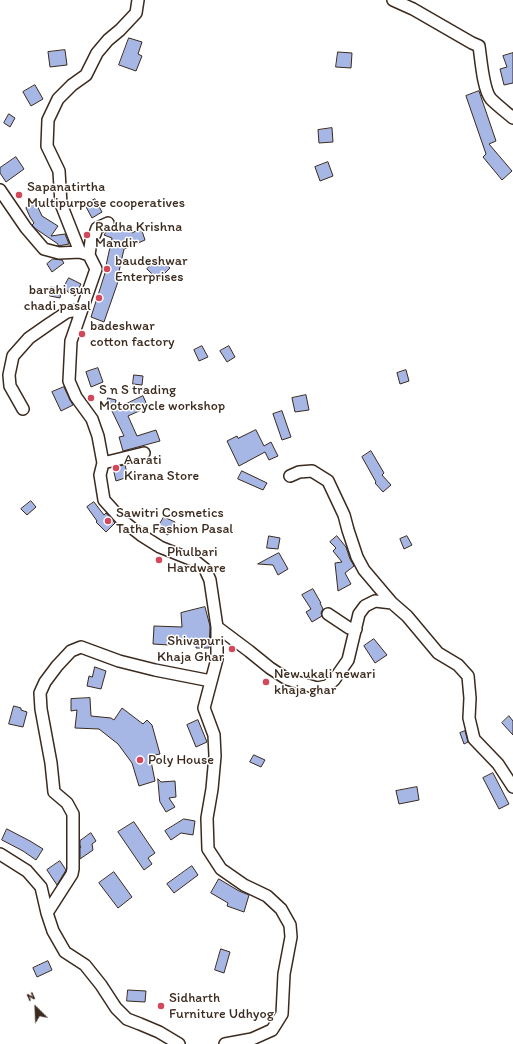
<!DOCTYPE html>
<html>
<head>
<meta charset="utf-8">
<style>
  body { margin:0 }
  #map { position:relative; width:513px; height:1044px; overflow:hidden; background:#fff; font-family:Itim,sans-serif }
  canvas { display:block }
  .north { position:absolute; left:16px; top:988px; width:40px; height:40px; -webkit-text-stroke:3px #fff; paint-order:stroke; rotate:336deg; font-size:11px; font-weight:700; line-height:16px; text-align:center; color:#3b2a1e }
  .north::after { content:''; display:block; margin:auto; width:14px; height:18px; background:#3b2a1e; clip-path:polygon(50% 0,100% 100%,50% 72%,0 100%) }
</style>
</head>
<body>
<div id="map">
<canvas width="513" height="1044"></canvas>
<div class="north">N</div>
</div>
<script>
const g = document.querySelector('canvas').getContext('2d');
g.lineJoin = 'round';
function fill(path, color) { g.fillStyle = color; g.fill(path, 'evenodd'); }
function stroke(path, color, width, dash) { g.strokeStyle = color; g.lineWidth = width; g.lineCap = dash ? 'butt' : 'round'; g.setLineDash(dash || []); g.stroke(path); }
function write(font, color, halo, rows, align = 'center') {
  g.font = font + ' Itim,sans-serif'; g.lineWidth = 3; g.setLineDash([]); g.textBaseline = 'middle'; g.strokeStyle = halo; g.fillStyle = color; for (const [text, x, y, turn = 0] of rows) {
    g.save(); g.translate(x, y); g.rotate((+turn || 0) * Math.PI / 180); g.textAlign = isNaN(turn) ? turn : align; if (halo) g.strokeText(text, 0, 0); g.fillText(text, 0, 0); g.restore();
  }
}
const building = new Path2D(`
  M 129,38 L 142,42 L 138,54 L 142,56 L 136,71 L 119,65 Z
  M 65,50 L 67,65 L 50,67 L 48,52 Z
  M 338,52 L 352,53 L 351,68 L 336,67 Z
  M 513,53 L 513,83 L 504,85 L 500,69 L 507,67 L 503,56 Z
  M 35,85 L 43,99 L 31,106 L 23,92 Z
  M 479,91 L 496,141 L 489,144 L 512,171 L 502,180 L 483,157 L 486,154 L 466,96 Z
  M 9,114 L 15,118 L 10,127 L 4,123 Z
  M 332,128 L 333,142 L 319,143 L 318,130 Z
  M 16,157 L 24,169 L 6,182 L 0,173 L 0,168 Z
  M 328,162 L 333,176 L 320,181 L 315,167 Z
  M 95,199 L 102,212 L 92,218 L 85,205 Z
  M 36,203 L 42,216 L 58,226 L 51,236 L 65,234 L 69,244 L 58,246 L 58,244 L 36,229 L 32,225 L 34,223 L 30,217 L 26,208 Z
  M 115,223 L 131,230 L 132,233 L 141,228 L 145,240 L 124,249 L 118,276 L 120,276 L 104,322 L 91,317 L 106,270 L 105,270 L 112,238 L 104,235 L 106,232 L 113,227 Z
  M 159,258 L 170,268 L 158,280 L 147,269 Z
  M 53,259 L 62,260 L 64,263 L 52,272 L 47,264 Z
  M 69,278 L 81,284 L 75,296 L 68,292 L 64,287 Z
  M 51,287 L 62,289 L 60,298 L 50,296 Z
  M 202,346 L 208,357 L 199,361 L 194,350 Z
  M 229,346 L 235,357 L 227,362 L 220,351 Z
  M 98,368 L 103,382 L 91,387 L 86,372 Z
  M 406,370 L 409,381 L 400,384 L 397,373 Z
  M 134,375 L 143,376 L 142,385 L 133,384 Z
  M 64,387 L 70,400 L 73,405 L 61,411 L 52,392 Z
  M 306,395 L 309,410 L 295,412 L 292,398 Z
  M 143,396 L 148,407 L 128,416 L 137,436 L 156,430 L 160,441 L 123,451 L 119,437 L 124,436 L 112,411 Z
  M 108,398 L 116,400 L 114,409 L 106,407 Z
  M 282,411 L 291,437 L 282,440 L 273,414 Z
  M 256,430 L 264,446 L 271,442 L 278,456 L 269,460 L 265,452 L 239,466 L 227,441 L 237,436 L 238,438 Z
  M 371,451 L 384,473 L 382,475 L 391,485 L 383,492 L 375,483 L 376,482 L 362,457 Z
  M 125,465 L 128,477 L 116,481 L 113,468 Z
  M 242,471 L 267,483 L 263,490 L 238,479 Z
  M 31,501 L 36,507 L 27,515 L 21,509 Z
  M 94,502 L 104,515 L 106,513 L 115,523 L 106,532 L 96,522 L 97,521 L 87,507 Z
  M 164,517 L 175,522 L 168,535 L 157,529 Z
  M 269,536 L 280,538 L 278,549 L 267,548 Z
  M 337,536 L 346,547 L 350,559 L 354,566 L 345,573 L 351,584 L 338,591 L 335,563 L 342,562 L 333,551 L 336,548 L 330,542 Z
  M 407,536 L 412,545 L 404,549 L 400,539 Z
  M 279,553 L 288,569 L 278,575 L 273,565 L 258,564 Z
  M 313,589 L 321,603 L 320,603 L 323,609 L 321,613 L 322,616 L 312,622 L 306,612 L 311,609 L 302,595 Z
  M 205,607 L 210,626 L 209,648 L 196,648 L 196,643 L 169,643 L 169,645 L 153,644 L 154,626 L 182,627 L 181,613 Z
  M 374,639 L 387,655 L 375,663 L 364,646 Z
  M 95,667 L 106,671 L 101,689 L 87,686 L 89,676 L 92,677 Z
  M 90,698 L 91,716 L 111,718 L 114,720 L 122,708 L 143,724 L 147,720 L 152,725 L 160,754 L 150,756 L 155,781 L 139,786 L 132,763 L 118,744 L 99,729 L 75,728 L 77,710 L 71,711 L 71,699 Z
  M 14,706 L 21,708 L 21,710 L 27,712 L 23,727 L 9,724 Z
  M 509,716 L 513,721 L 513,735 L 502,723 Z
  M 198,720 L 207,742 L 196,747 L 187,725 Z
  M 465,731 L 468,742 L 464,744 L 460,733 Z
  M 254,755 L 265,760 L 261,767 L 250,762 Z
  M 493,773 L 509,804 L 499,809 L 483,778 Z
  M 158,779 L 161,782 L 175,781 L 176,797 L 169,798 L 175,807 L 166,812 L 160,802 Z
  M 417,787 L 419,800 L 399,804 L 396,791 Z
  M 184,819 L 195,821 L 193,835 L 181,833 L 171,840 L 165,831 Z
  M 134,822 L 155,853 L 148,858 L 152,864 L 144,870 L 118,832 Z
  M 7,829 L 30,841 L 43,849 L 36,860 L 23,851 L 2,840 Z
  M 91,833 L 96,841 L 92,844 L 93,850 L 80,859 L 80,848 L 81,847 L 80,845 L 80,841 Z
  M 60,861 L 66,870 L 57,885 L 47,870 Z
  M 192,866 L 198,875 L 174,893 L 167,884 Z
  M 114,872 L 132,897 L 118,908 L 99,883 Z
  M 219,879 L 239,891 L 249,895 L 244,912 L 227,906 L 228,903 L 211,893 Z
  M 221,949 L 230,952 L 224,973 L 215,970 Z
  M 48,961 L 52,970 L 37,977 L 33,968 Z
  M 128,990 L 146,991 L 145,1002 L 127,1001 Z`);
fill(building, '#a6b6e5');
stroke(building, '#3b2a1e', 1);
const minor = new Path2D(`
  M 393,0 L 413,9 L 472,43 L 479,46 C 481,59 483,90 491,99 C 498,106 506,112 513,118
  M 0,190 L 26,228 L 44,249 L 59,253 L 80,252 L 89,255 L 96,269 L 71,341 L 69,381 L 76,397 L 92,419 L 98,436 L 103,463 L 100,475 L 104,500 L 123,521 L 141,535 L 160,547 L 195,561 L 205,569 L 210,580 L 217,627 L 217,659 L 204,708 L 214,735 L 215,756 L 212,789 L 207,818 L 208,849 L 221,869 L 244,885 L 267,896 L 281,909 L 290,925 L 291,937 L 284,974 L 282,1014 L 272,1030 L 252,1039 L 225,1044
  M 80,252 L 61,204 L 59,171 L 47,146 L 48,120 L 58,99 L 72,85 L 86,75 L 97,53 L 108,40 L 120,30 L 136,13 L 138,0
  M 89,255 L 91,241 L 95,234 L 97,228 L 108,223
  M 23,409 L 10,386 L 9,375 L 13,356 L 29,338 L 49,324 L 67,312 L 82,309
  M 103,463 L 144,453
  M 290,476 L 299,472 L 312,471 L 328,481 L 344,515 L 348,530 L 357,557 L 364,570 L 392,603
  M 328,614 L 349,628 L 356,629
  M 217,627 L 249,651 L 270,668 L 287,679 L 317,688 L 327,686 L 334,680 L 348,660 L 359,614 L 365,606 L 375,601 L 392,603 L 407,616 L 438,653 L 458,665 L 468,676 L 470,698 L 469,718 L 474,739 L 498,764 L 513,787
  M 0,854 L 27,871 L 41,887 L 47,913 L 53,931 L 65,952 L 85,965 L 101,985 L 116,1008 L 127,1019 L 140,1024 L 159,1032 L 179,1044
  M 47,913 L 72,874 L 73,869 L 73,814 L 67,803 L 54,792 L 51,763 L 41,709 L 40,693 L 45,682 L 57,666 L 71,651 L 81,647 L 119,661 L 155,670 L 211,681`);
stroke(minor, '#3b2a1e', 14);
stroke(minor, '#fff', 11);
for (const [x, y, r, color] of [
  [19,195,4,"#d1495b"],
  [87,235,4,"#d1495b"],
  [107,269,4,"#d1495b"],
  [99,298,4,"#d1495b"],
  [82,334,4,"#d1495b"],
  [91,398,4,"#d1495b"],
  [116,468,4,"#d1495b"],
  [108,521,4,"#d1495b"],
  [159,560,4,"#d1495b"],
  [232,649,4,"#d1495b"],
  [266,682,4,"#d1495b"],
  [140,760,4,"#d1495b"],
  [161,1006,4,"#d1495b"]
]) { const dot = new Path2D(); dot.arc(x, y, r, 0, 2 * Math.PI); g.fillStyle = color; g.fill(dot); stroke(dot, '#fff', 1.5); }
write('14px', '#3b2a1e', '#fff', [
  ["Sapanatirtha",27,187],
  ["Multipurpose cooperatives",27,203],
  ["Radha Krishna",95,227],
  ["Mandir",95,243],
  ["baudeshwar",115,261],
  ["Enterprises",115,277],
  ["barahi sun",91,290,"right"],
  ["chadi pasal",91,306,"right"],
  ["badeshwar",90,326],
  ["cotton factory",90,342],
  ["S n S trading",99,390],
  ["Motorcycle workshop",99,406],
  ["Aarati",124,460],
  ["Kirana Store",124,476],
  ["Sawitri Cosmetics",116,513],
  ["Tatha Fashion Pasal",116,529],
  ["Phulbari",167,552],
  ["Hardware",167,568],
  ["Shivapuri",224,641,"right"],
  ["Khaja Ghar",224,657,"right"],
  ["New ukali newari",274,674],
  ["khaja ghar",274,690],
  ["Poly House",148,760],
  ["Sidharth",169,998],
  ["Furniture Udhyog",169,1014]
], 'left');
</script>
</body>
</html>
